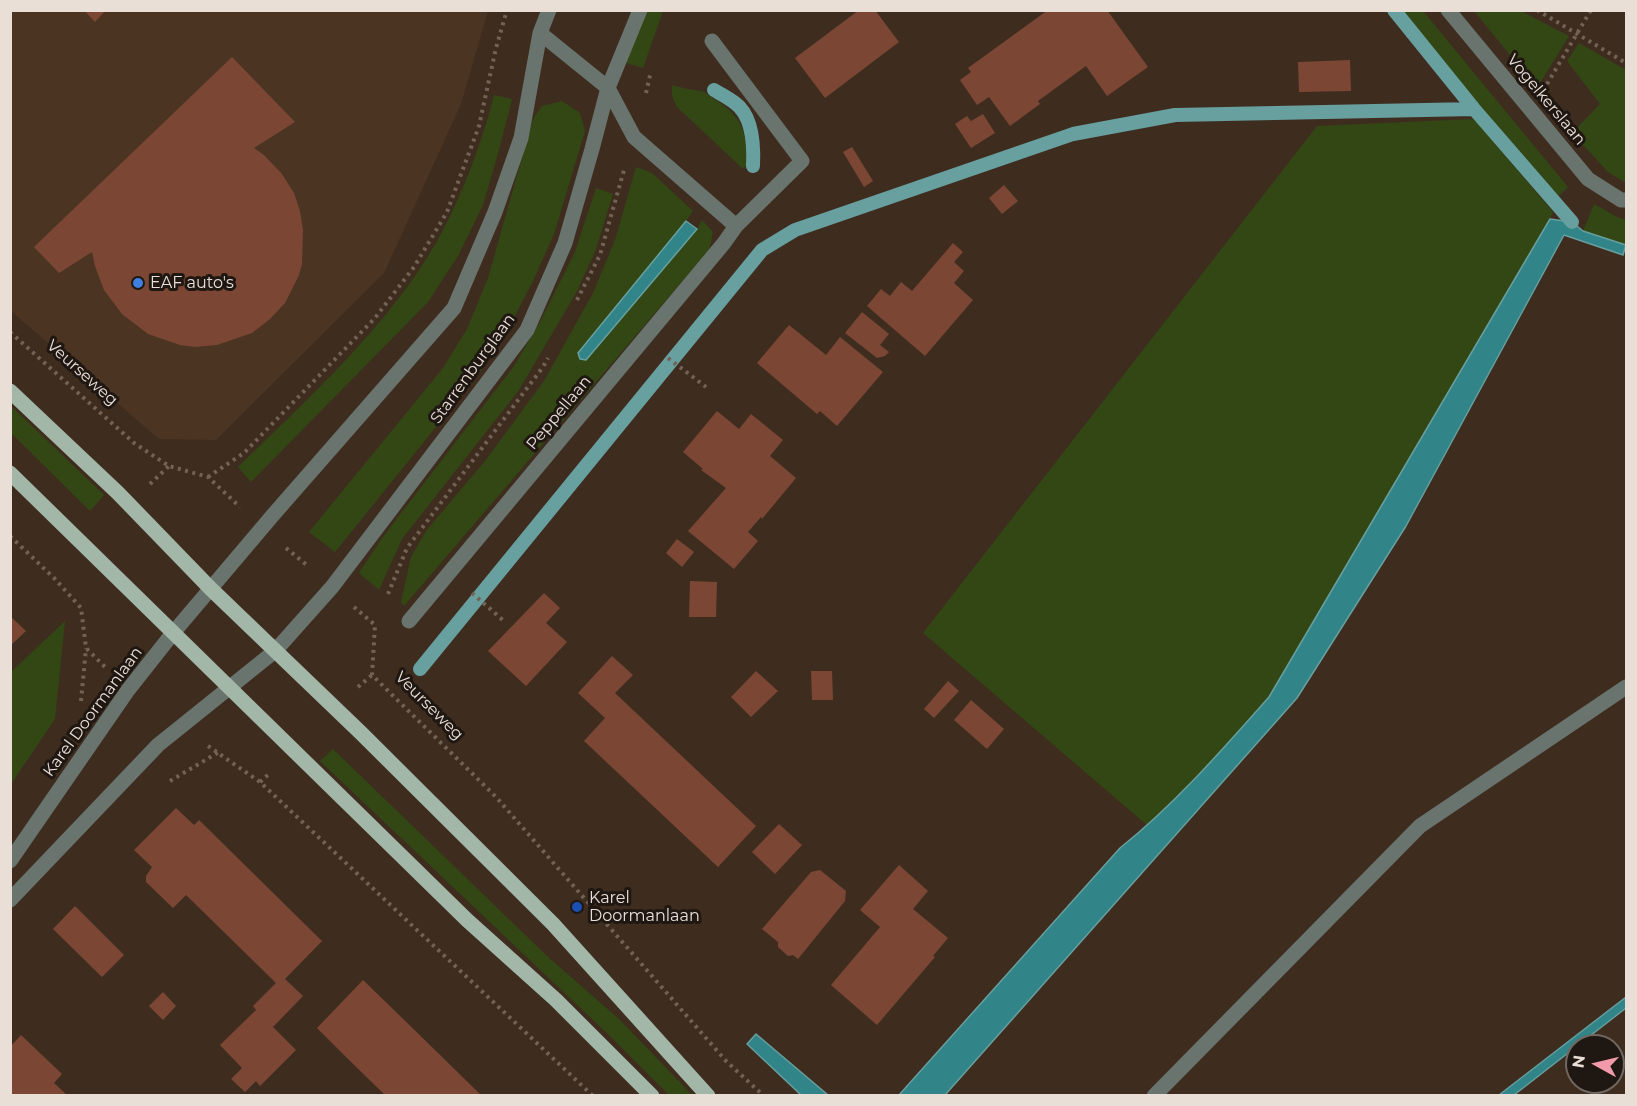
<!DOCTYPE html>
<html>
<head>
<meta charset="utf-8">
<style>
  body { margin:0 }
  #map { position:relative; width:1637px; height:1106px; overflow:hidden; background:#3e2d1f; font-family:Montserrat,sans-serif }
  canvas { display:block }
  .frame { position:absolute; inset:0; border:12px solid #eadfd6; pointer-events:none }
  .north { position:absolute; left:1565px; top:1034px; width:60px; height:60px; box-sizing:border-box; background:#1f1711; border:2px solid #706760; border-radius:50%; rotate:278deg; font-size:16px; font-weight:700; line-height:24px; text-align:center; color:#eadfd6 }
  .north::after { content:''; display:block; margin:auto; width:21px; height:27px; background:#f39aaa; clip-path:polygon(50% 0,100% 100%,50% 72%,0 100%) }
</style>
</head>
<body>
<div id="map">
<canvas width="1637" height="1106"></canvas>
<div class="frame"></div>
<div class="north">N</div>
</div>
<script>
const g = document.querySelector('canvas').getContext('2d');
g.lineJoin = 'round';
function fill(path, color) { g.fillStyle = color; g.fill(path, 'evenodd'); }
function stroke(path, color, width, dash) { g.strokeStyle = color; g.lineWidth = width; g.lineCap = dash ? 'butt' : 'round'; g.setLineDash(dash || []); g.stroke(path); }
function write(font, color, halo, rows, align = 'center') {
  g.font = font + ' Montserrat,sans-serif'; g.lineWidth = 6; g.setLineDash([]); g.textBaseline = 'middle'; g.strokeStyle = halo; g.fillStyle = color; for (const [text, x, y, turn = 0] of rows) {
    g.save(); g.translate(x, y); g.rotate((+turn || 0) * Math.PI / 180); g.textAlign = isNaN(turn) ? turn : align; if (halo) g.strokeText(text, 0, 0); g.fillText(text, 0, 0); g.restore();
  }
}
fill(new Path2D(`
  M 11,11 L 488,11 L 461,104 L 384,273 L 216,440 L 159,439 L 11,311 Z`), '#4b3422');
fill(new Path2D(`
  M 643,11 L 663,11 L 643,68 L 626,63 L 632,37 Z
  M 1403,11 L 1423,11 L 1568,187 L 1556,199 Z
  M 1474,11 L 1521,11 L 1569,36 L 1537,88 Z
  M 1579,43 L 1626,70 L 1626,183 L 1608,172 L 1572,133 L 1600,104 L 1567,61 Z
  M 672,85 C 682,88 690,89 700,91 C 706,92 711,97 716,100 C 742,117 747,133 748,164 L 743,169 L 677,107 L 672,96 Z
  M 494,95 L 512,99 L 499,150 L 483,205 L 458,256 L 428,302 L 251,482 L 238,467 C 306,401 389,325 436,243 C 461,199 482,143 494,95 Z
  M 562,101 L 580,113 L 585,131 L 554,234 L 533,281 L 507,331 L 478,375 L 335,552 L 309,532 L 443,368 L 467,329 L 488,278 L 533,119 L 542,106 Z
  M 1474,119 L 1553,212 L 1550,219 L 1269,697 L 1220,752 L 1148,826 L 923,633 L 1317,126 Z
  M 636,167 L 652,173 L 693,211 L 686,221 L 697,229 L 702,220 L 713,232 L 709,250 L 404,606 L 401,602 L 411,557 L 426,531 L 485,461 L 544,381 L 593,293 L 615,240 Z
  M 596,188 L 613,194 L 595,252 L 576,293 L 519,390 L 402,539 L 379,590 L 359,573 L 382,538 L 514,366 L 540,322 L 575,252 Z
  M 1594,204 L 1617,217 L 1626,220 L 1626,245 L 1583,231 Z
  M 11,406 L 104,495 L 90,511 L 11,433 Z
  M 65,621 L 55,719 L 11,784 L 11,672 Z
  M 333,749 L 547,956 L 620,1020 L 692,1095 L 669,1095 L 612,1038 L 320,761 Z`), '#324714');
const water = new Path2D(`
  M 1550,219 L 1572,222 L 1583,231 L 1626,245 L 1623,255 L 1564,235 L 1406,526 L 1297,698 L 945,1095 L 899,1095 L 1120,848 C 1175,804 1222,750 1269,697 Z
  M 686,221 L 697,229 L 586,360 L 580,359 L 578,353 Z
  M 1626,997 L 1626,1008 L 1514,1095 L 1499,1095 Z
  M 756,1034 L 828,1095 L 801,1095 L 747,1044 Z`);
fill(water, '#318487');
stroke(water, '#689f9f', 1.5);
stroke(new Path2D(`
  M 1394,10 L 1474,109 L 1572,222
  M 714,90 C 721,94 729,98 735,103 C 753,116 754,146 753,166
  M 420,669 L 762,250 L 795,230 L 1073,134 L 1175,115 L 1474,109`), '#689f9f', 14);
fill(new Path2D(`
  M 84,10 L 106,10 L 95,22 Z
  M 859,10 L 875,10 L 899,42 L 825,98 L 795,58 Z
  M 1048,10 L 1107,10 L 1148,67 L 1107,96 L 1086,66 L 1038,101 L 1040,104 L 1010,126 L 989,97 L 977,105 L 960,80 L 971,72 L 968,68 Z
  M 232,57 L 295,122 L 254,148 L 264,155 L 282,174 L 294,193 L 300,211 L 303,230 L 302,264 L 299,275 L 285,303 L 270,319 L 252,333 L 217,345 L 195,347 L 180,345 L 148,334 L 122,314 L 104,290 L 95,266 L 92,252 L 59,273 L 34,247 Z
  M 1350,60 L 1351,91 L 1299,92 L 1298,62 Z
  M 983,114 L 995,133 L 971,148 L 955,124 L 967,116 L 971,121 Z
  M 852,147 L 873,181 L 864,187 L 843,152 Z
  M 1004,185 L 1018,201 L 1002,214 L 989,198 Z
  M 953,243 L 963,252 L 954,262 L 964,271 L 954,283 L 973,300 L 925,356 L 867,306 L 881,289 L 890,296 L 901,282 L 912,291 Z
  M 862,312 L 889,334 L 880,345 L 889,352 L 885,356 L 877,358 L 845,333 Z
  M 789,325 L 826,355 L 840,337 L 883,372 L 837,426 L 820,411 L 817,414 L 757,363 Z
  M 717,411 L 739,429 L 751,414 L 783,440 L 770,456 L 796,478 L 762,519 L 761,517 L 748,532 L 758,541 L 734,569 L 688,531 L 726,488 L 701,470 L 703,469 L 683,452 Z
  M 677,539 L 694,552 L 682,567 L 666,553 Z
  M 690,581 L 717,582 L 716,617 L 689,617 Z
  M 544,593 L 560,608 L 546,623 L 567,642 L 526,686 L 488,651 Z
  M 10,616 L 26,631 L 10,646 Z
  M 612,656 L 633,675 L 615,693 L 756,826 L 718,867 L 584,741 L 605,718 L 578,693 Z
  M 756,671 L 778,691 L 751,717 L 731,697 Z
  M 811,671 L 832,671 L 833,700 L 812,700 Z
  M 948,681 L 959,691 L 934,718 L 924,709 Z
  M 971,700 L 1004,729 L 987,749 L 954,720 Z
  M 176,808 L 194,825 L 199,820 L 322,941 L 285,979 L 303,996 L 273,1027 L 296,1050 L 260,1086 L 256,1081 L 245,1092 L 231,1079 L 242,1068 L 220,1045 L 256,1010 L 253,1006 L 276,983 L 186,895 L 173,908 L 146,882 L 146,876 L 152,867 L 134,850 Z
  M 779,824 L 802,845 L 775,874 L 752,852 Z
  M 899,865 L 928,891 L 913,909 L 948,938 L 933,956 L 935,957 L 877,1025 L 831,985 L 880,927 L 860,910 Z
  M 820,870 L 846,891 L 845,901 L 798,959 L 793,955 L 788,956 L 778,947 L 778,942 L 762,929 L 811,872 Z
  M 75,906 L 124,955 L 102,977 L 53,929 Z
  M 363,980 L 395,1011 L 482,1096 L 386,1096 L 348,1059 L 317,1028 Z
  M 163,992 L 176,1006 L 163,1020 L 149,1006 Z
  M 21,1035 L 62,1074 L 54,1083 L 68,1096 L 10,1096 L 10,1047 Z`), '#7b4734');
stroke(new Path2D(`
  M 1537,10 L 1626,63
  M 1547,84 L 1591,10
  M 646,93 L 651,71
  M 577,300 L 600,255 L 624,170
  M 10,332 L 134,443 L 169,466 L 208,477 L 240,507
  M 668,358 L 706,387
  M 208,477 L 244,453 L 375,318 L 414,267 L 447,212 L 479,126 L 496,48 L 507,10
  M 150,484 L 169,466
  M 10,536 L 55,579 L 81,608 L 86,648 L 107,669
  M 286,548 L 308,566
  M 472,593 L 505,622
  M 388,594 L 407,548 L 543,367 L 548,358
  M 354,607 L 375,625 L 372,675 L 496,797 L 726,1061 L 764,1096
  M 358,687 L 372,675
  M 81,701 L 86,648
  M 208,746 L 260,782 L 593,1096
  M 170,781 L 219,752
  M 260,782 L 271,772`), '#726356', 4, [3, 4.5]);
stroke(new Path2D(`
  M 1448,10 L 1588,179 L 1621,200 L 1626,200
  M 540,33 L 608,88 L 634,137 L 736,226
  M 409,621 L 724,243 L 736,226 L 802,161 L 712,41
  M 10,861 L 128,690 L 173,633 L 273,515 L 454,308 L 495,212 L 521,138 L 540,33 L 549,10
  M 10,900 L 158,745 L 275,651 L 332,587 L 527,330 L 565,243 L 592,149 L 608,88 L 640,10
  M 1154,1096 L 1420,826 L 1626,687`), '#6a746e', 15);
stroke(new Path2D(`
  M 10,391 L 118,493 L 211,589 L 361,733 L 553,924 L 708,1096
  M 10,473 L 467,920 L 556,1000 L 652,1096`), '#a3b7a9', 15);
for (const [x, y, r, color] of [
  [138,283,6,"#3f7fe0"],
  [577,907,6,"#1a4fb4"]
]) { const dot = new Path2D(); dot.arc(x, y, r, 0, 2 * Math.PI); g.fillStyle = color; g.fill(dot); stroke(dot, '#1f1711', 2); }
write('16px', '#eadfd6', '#1f1711', [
  ["Vogelkerslaan",1546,100,50],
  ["Starrenburglaan",473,369,-54],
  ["Veurseweg",82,373,42],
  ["Peppellaan",559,413,-50],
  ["Veurseweg",429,706,45],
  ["Karel Doormanlaan",93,712,-54]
]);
write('16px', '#eadfd6', '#1f1711', [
  ["EAF auto's",150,283],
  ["Karel",589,898],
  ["Doormanlaan",589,916]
], 'left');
</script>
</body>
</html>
